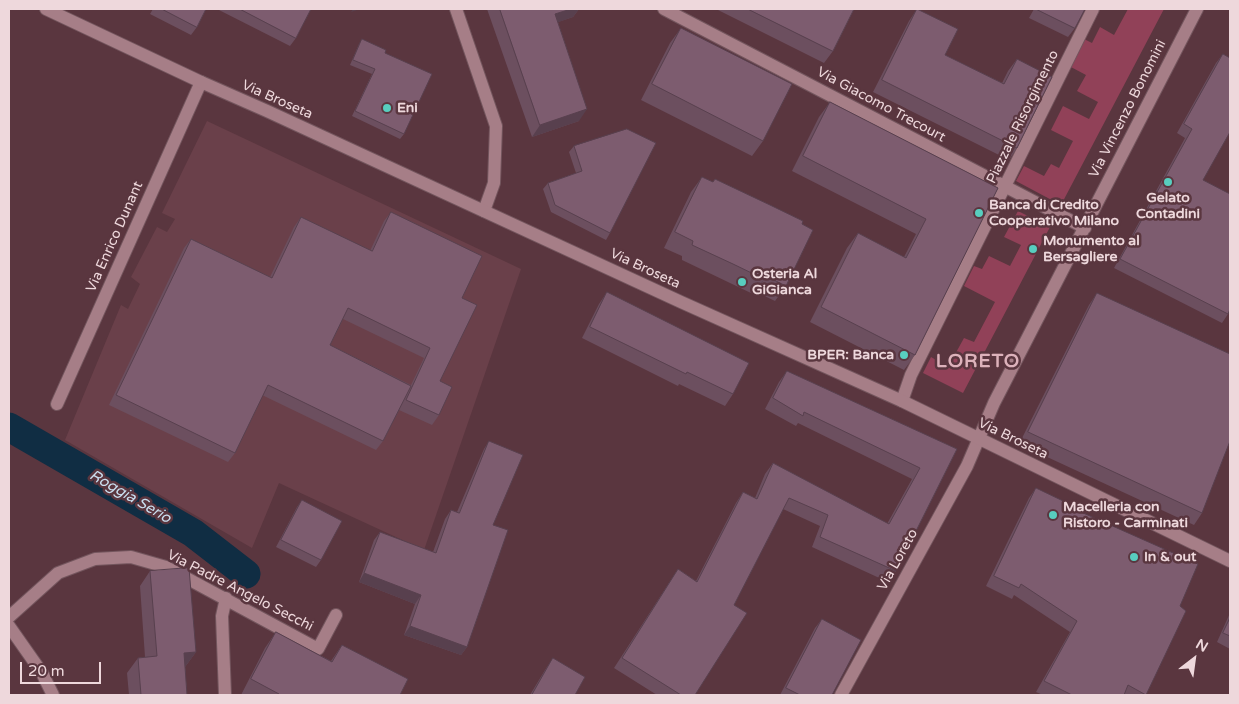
<!DOCTYPE html>
<html>
<head>
<meta charset="utf-8">
<style>
  body { margin:0 }
  #map { position:relative; width:1239px; height:704px; overflow:hidden; background:#5a363f; font-family:"Varela Round",sans-serif }
  canvas { display:block }
  .frame { position:absolute; inset:0; border:10px solid #eed8dc; pointer-events:none }
  .north { position:absolute; left:1169px; top:634px; width:50px; height:50px; -webkit-text-stroke:4px #5a363f; paint-order:stroke; rotate:30deg; font-size:14px; font-weight:700; line-height:20px; text-align:center; color:#eed8dc }
  .north::after { content:''; display:block; margin:auto; width:18px; height:22px; background:#eed8dc; clip-path:polygon(50% 0,100% 100%,50% 72%,0 100%) }
  .scale { position:absolute; left:20px; top:662px; width:81px; height:22px; box-sizing:border-box; border:2px solid #eed8dc; border-top:0; padding-left:6px; font-size:15px; line-height:18px; white-space:nowrap; color:#eed8dc; -webkit-text-stroke:4px #5a363f; paint-order:stroke }
</style>
</head>
<body>
<div id="map">
<canvas width="1239" height="704"></canvas>
<div class="frame"></div>
<div class="north">N</div>
<div class="scale">20 m</div>
</div>
<script>
const g = document.querySelector('canvas').getContext('2d');
g.lineJoin = 'round';
function fill(path, color) { g.fillStyle = color; g.fill(path, 'evenodd'); }
function stroke(path, color, width, dash) { g.strokeStyle = color; g.lineWidth = width; g.lineCap = dash ? 'butt' : 'round'; g.setLineDash(dash || []); g.stroke(path); }
function write(font, color, halo, rows, align = 'center') {
  g.font = font + ' "Varela Round",sans-serif'; g.lineWidth = 5; g.setLineDash([]); g.textBaseline = 'middle'; g.strokeStyle = halo; g.fillStyle = color; for (const [text, x, y, turn = 0] of rows) {
    g.save(); g.translate(x, y); g.rotate((+turn || 0) * Math.PI / 180); g.textAlign = isNaN(turn) ? turn : align; if (halo) g.strokeText(text, 0, 0); g.fillText(text, 0, 0); g.restore();
  }
}
fill(new Path2D(`
  M 207,121 L 521,269 L 424,550 L 279,483 L 252,548 L 65,440 L 121,305 L 128,309 L 140,284 L 131,277 L 157,227 L 167,232 L 175,219 L 162,213 Z`), '#6a404a');
fill(new Path2D(`
  M 1128,9 L 1164,9 L 1061,205 L 1016,181 L 1024,166 L 1044,176 L 1051,164 L 1059,168 L 1073,141 L 1051,130 L 1063,106 L 1089,119 L 1098,102 L 1077,91 L 1086,75 L 1069,66 L 1084,39 L 1092,43 L 1100,27 L 1114,35 Z
  M 1018,211 L 1050,227 L 963,393 L 923,373 L 931,357 L 948,367 L 964,338 L 974,342 L 995,302 L 964,286 L 974,266 L 982,269 L 989,256 L 1010,266 L 1021,245 L 1004,237 Z`), '#914158');
stroke(new Path2D(`
  M 9,427 L 193,533 L 246,574`), '#102d43', 29);
const street = new Path2D(`
  M 456,9 L 496,126 L 494,183 L 484,211
  M 664,9 L 1085,228
  M 902,401 L 911,375 L 1093,9
  M 57,404 L 201,82
  M 9,617 L 58,573 L 95,559 L 131,557 L 166,567 L 318,649 L 336,615
  M 9,626 L 42,673 L 53,695
  M 225,695 L 222,616 L 226,598
  M 841,695 L 967,466 L 994,403 L 1197,9`);
const secondary = new Path2D(`
  M 46,9 L 201,82 L 267,111 L 681,302 L 902,401 L 1230,561`);
stroke(street, '#73555d', 14);
stroke(secondary, '#73555d', 14);
stroke(street, '#a67e87', 12);
stroke(secondary, '#a67e87', 12);
fill(new Path2D(`
  M 153,9 L 206,9 L 197,27 L 191,35 L 150,14 Z
  M 217,9 L 310,9 L 296,38 L 290,46 Z
  M 487,9 L 579,9 L 573,17 L 558,22 L 579,121 L 532,137 Z
  M 716,9 L 854,9 L 833,51 L 824,63 Z
  M 917,9 L 945,55 L 1002,83 L 1008,71 L 1017,59 L 1017,148 L 1009,160 L 873,92 L 909,21 Z
  M 1034,9 L 1085,9 L 1075,28 L 1068,37 L 1029,18 Z
  M 681,28 L 763,141 L 752,156 L 641,100 L 670,43 Z
  M 362,39 L 385,53 L 404,134 L 400,139 L 352,116 L 372,74 L 350,65 L 359,44 Z
  M 1223,54 L 1203,180 L 1228,314 L 1222,323 L 1114,268 L 1185,138 L 1177,133 L 1216,63 Z
  M 830,102 L 998,188 L 915,355 L 904,370 L 810,322 L 847,248 L 858,233 L 904,257 L 916,234 L 792,171 L 819,117 Z
  M 574,146 L 610,233 L 606,240 L 551,212 L 543,189 L 548,183 L 576,173 L 569,152 Z
  M 702,177 L 713,182 L 715,179 L 802,224 L 786,286 L 775,301 L 756,292 L 753,294 L 682,260 L 682,256 L 664,248 L 691,192 Z
  M 391,212 L 462,298 L 440,381 L 439,415 L 432,425 L 399,410 L 383,441 L 376,450 L 262,395 L 235,453 L 228,462 L 109,405 L 184,248 L 191,239 L 270,277 L 294,227 L 301,217 L 370,251 L 384,221 ZM 343,319 L 424,358 L 411,385 L 330,345 Z
  M 607,292 L 733,394 L 725,406 L 679,384 L 678,386 L 582,338 L 599,304 Z
  M 1097,293 L 1202,513 L 1194,525 L 1019,444 L 1089,305 Z
  M 787,371 L 957,449 L 896,571 L 888,582 L 812,547 L 820,526 L 783,509 L 734,605 L 695,695 L 657,695 L 614,668 L 678,569 L 696,581 L 736,503 L 743,492 L 755,498 L 765,474 L 773,463 L 887,524 L 912,479 L 798,423 L 796,426 L 765,409 L 779,382 Z
  M 489,441 L 493,525 L 467,647 L 461,655 L 404,635 L 415,604 L 359,582 L 374,540 L 380,532 L 433,552 L 445,519 L 451,510 L 457,512 L 484,449 Z
  M 1036,488 L 1081,512 L 1180,606 L 1146,695 L 1043,695 L 1036,692 L 1070,632 L 1014,595 L 1012,599 L 986,586 L 1029,498 Z
  M 302,500 L 321,560 L 316,567 L 276,547 L 297,507 Z
  M 150,571 L 196,652 L 185,667 L 187,695 L 129,695 L 127,673 L 138,658 L 145,657 L 140,586 Z
  M 1230,613 L 1230,649 L 1217,642 Z
  M 822,619 L 832,695 L 780,695 L 815,628 Z
  M 276,632 L 331,661 L 342,645 L 400,695 L 241,695 L 265,648 Z
  M 553,658 L 575,695 L 530,695 L 545,670 Z`), '#6c4f5f');
fill(new Path2D(`
  M 353,9 L 360,9 L 351,12 Z
  M 571,9 L 579,9 L 573,17 L 547,26 L 555,14 Z
  M 587,109 L 579,121 L 532,137 L 540,125 Z
  M 766,276 L 756,292 L 753,294 L 764,279 Z
  M 364,573 L 421,595 L 415,604 L 359,582 Z
  M 410,626 L 467,647 L 461,655 L 404,635 Z
  M 196,652 L 185,667 L 173,668 L 184,653 Z`), '#58404e');
const building = new Path2D(`
  M 162,9 L 206,9 L 197,27 Z
  M 240,9 L 311,9 L 296,38 Z
  M 500,9 L 571,9 L 555,14 L 587,109 L 540,125 Z
  M 748,9 L 854,9 L 833,51 Z
  M 917,9 L 958,29 L 945,55 L 1004,84 L 1017,59 L 1052,77 L 1017,148 L 882,80 Z
  M 1036,9 L 1085,9 L 1075,28 Z
  M 681,28 L 792,84 L 763,141 L 652,84 Z
  M 362,39 L 386,50 L 385,53 L 432,74 L 404,134 L 355,111 L 375,69 L 353,60 Z
  M 1223,54 L 1230,58 L 1230,132 L 1203,180 L 1230,194 L 1230,309 L 1228,314 L 1120,259 L 1192,129 L 1184,124 Z
  M 830,102 L 998,188 L 915,355 L 821,307 L 858,233 L 906,258 L 926,219 L 803,156 Z
  M 627,129 L 656,143 L 610,233 L 555,205 L 548,183 L 582,171 L 574,146 Z
  M 702,177 L 713,182 L 715,179 L 770,205 L 803,221 L 802,224 L 813,230 L 786,286 L 766,276 L 764,279 L 733,264 L 692,245 L 693,241 L 675,232 Z
  M 391,212 L 482,256 L 462,298 L 477,305 L 440,381 L 452,387 L 439,415 L 406,400 L 430,348 L 348,308 L 330,345 L 411,386 L 383,441 L 268,385 L 235,453 L 116,395 L 191,239 L 272,278 L 301,217 L 372,251 Z
  M 607,292 L 749,363 L 733,394 L 687,372 L 686,374 L 590,327 Z
  M 1097,293 L 1230,354 L 1230,441 L 1202,513 L 1028,432 Z
  M 787,371 L 957,449 L 896,571 L 820,537 L 828,515 L 789,498 L 734,605 L 747,613 L 695,695 L 681,695 L 622,658 L 678,569 L 697,582 L 743,492 L 757,499 L 773,463 L 889,524 L 920,468 L 804,412 L 803,416 L 773,398 Z
  M 489,441 L 523,455 L 493,525 L 508,530 L 467,647 L 410,626 L 421,595 L 364,573 L 380,532 L 436,553 L 451,510 L 459,513 Z
  M 1036,488 L 1082,510 L 1081,512 L 1198,564 L 1180,606 L 1186,611 L 1146,695 L 1128,685 L 1124,695 L 1072,695 L 1044,681 L 1077,621 L 1021,584 L 1019,588 L 994,576 Z
  M 302,500 L 342,521 L 321,560 L 281,540 Z
  M 189,568 L 196,652 L 184,653 L 187,695 L 141,695 L 138,658 L 157,656 L 150,571 Z
  M 1230,618 L 1230,636 L 1223,633 Z
  M 822,619 L 861,640 L 832,695 L 800,695 L 786,688 Z
  M 276,632 L 332,662 L 342,645 L 408,679 L 400,695 L 278,695 L 279,694 L 251,679 Z
  M 553,658 L 585,677 L 575,695 L 532,695 Z`);
fill(building, '#7d5c6f');
stroke(building, '#58404e', 1);
for (const [x, y, r, color] of [
  [387,108,5,"#58cebf"],
  [1168,182,5,"#58cebf"],
  [979,213,5,"#58cebf"],
  [1033,249,5,"#58cebf"],
  [742,282,5,"#58cebf"],
  [904,355,5,"#58cebf"],
  [1053,515,5,"#58cebf"],
  [1134,557,5,"#58cebf"]
]) { const dot = new Path2D(); dot.arc(x, y, r, 0, 2 * Math.PI); g.fillStyle = color; g.fill(dot); stroke(dot, '#5a363f', 2); }
write('14px', '#eed8dc', '#5a363f', [
  ["Via Broseta",277,100,24],
  ["Via Giacomo Trecourt",881,105,28],
  ["Via Vincenzo Bonomini",1128,109,-63],
  ["Piazzale Risorgimento",1023,117,-64],
  ["Via Enrico Dunant",115,237,-66],
  ["Via Broseta",645,269,25],
  ["Via Broseta",1013,439,26],
  ["Via Loreto",898,560,-61],
  ["Via Padre Angelo Secchi",240,591,27]
]);
write('bold 14px', '#eed8dc', '#5a363f', [
  ["Eni",397,108],
  ["Gelato",1168,198,"center"],
  ["Contadini",1168,214,"center"],
  ["Banca di Credito",989,205],
  ["Cooperativo Milano",989,221],
  ["Monumento al",1043,241],
  ["Bersagliere",1043,257],
  ["Osteria Al",752,274],
  ["GiGianca",752,290],
  ["BPER: Banca",894,355,"right"],
  ["Macelleria con",1063,507],
  ["Ristoro - Carminati",1063,523],
  ["In & out",1144,557]
], 'left');
write('italic 15px', '#cadff0', '#5a363f', [
  ["Roggia Serio",130,497,30]
]);
g.letterSpacing = '1px';
write('bold 19px', '#ddb2bb', '#5a363f', [
  ["LORETO",978,362]
]);
g.letterSpacing = '0px';
</script>
</body>
</html>
